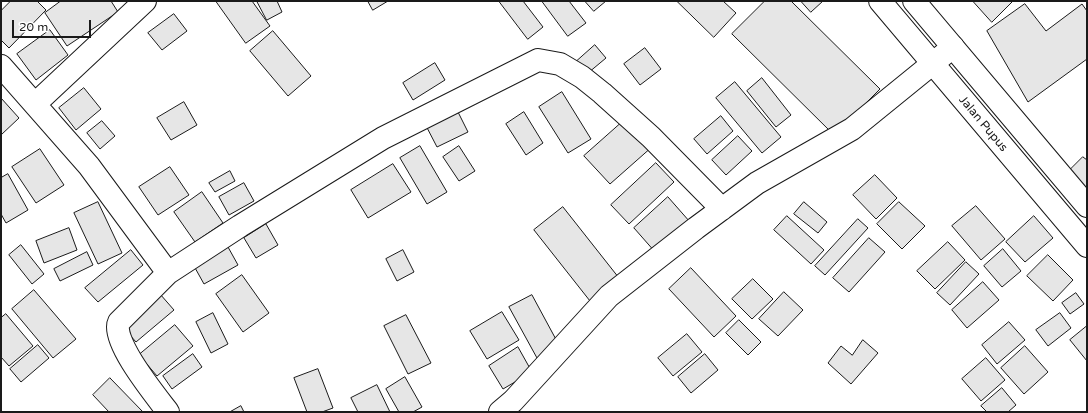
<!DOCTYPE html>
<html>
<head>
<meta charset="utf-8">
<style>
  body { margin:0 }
  #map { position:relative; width:1088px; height:413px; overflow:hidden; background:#fff; font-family:"Varela Round",sans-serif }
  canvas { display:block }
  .frame { position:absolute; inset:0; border:2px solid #1a1a1a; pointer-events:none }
  .scale { position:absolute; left:12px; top:20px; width:79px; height:18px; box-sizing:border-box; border:2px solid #1a1a1a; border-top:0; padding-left:5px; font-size:12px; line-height:14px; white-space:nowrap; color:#1a1a1a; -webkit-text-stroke:3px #fff; paint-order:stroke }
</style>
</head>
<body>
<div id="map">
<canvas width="1088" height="413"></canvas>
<div class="frame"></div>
<div class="scale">20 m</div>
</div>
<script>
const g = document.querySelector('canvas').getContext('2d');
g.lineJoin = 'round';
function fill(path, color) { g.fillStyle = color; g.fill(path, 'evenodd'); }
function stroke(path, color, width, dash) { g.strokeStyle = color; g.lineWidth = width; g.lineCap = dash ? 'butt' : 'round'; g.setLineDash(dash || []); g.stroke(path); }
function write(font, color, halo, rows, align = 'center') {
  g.font = font + ' "Varela Round",sans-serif'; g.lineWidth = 3; g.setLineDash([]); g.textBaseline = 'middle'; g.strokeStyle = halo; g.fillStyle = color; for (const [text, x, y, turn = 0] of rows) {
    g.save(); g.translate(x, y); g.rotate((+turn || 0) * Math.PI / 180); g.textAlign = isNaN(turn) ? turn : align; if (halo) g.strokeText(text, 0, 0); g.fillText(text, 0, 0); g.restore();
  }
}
const building = new Path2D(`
  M 11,1 L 37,1 L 46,10 L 9,48 L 1,40 L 1,11 Z
  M 61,1 L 111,1 L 118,12 L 67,46 L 45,13 Z
  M 216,1 L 252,1 L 270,26 L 246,43 Z
  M 257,1 L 277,1 L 282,12 L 267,20 Z
  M 368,1 L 388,1 L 373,10 Z
  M 499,1 L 523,1 L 543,27 L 528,39 Z
  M 542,1 L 569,1 L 586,23 L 568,36 Z
  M 585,1 L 606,1 L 594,11 Z
  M 677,1 L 723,1 L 736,13 L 714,37 Z
  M 765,1 L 791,1 L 880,89 L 834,135 L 732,34 Z
  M 801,1 L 823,1 L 811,12 Z
  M 973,1 L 1013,1 L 992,22 Z
  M 1025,4 L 1046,31 L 1082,4 L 1087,11 L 1087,59 L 1028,102 L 987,31 Z
  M 174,14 L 187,31 L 162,50 L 148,33 Z
  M 50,30 L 68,55 L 36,80 L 17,54 Z
  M 273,31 L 311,76 L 288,96 L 250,51 Z
  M 595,45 L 606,58 L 588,73 L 577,61 Z
  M 645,48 L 661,69 L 640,85 L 624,64 Z
  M 435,63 L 445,80 L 413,100 L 403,83 Z
  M 762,78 L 791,115 L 776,127 L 747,91 Z
  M 735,82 L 781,137 L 762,153 L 716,98 Z
  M 84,88 L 101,109 L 76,130 L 59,108 Z
  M 562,92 L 591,139 L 568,153 L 539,107 Z
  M 1,98 L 19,118 L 1,135 Z
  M 184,102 L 197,125 L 171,140 L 157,118 Z
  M 454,104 L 468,132 L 437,147 L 423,120 Z
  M 524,112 L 543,143 L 526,155 L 506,124 Z
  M 721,116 L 733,131 L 707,154 L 694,139 Z
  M 628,117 L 653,146 L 610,184 L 584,156 Z
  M 102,121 L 115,136 L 100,149 L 87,133 Z
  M 738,136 L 752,151 L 726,175 L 712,160 Z
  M 420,146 L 447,192 L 427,204 L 400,158 Z
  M 459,146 L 475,171 L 459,181 L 443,157 Z
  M 40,149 L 64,185 L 36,203 L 12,167 Z
  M 1083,157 L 1087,160 L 1087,189 L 1070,170 Z
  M 656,163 L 674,182 L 629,224 L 611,205 Z
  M 393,164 L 411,192 L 368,218 L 351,190 Z
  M 170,167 L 189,195 L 158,215 L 139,187 Z
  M 230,171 L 235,181 L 215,192 L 209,183 Z
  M 8,174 L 28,210 L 6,223 L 1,214 L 1,178 Z
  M 875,175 L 897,198 L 876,219 L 853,195 Z
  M 244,183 L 254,201 L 229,215 L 219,197 Z
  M 202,192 L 223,223 L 195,242 L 174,212 Z
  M 668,197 L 690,222 L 656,253 L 634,228 Z
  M 98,202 L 122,253 L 98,264 L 74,213 Z
  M 804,202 L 827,222 L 818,233 L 794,214 Z
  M 899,202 L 925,226 L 902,249 L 877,224 Z
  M 976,206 L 1005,239 L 981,260 L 952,226 Z
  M 563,207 L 619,278 L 590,301 L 534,230 Z
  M 787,216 L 824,250 L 811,264 L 774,230 Z
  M 1034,216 L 1053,238 L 1025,262 L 1006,242 Z
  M 858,219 L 868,228 L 825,275 L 815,266 Z
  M 266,224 L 278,245 L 256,258 L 244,238 Z
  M 69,228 L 77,250 L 44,263 L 36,241 Z
  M 869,238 L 885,252 L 849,292 L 833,278 Z
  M 948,242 L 965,260 L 935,289 L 917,271 Z
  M 21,245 L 44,274 L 32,284 L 9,255 Z
  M 228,247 L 238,265 L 204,284 L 194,266 Z
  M 1003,249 L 1021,271 L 1002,287 L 984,266 Z
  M 131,250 L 143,265 L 98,302 L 85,288 Z
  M 403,250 L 414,272 L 397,281 L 386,259 Z
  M 87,252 L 93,265 L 60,281 L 54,269 Z
  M 1048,255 L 1073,280 L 1053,301 L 1027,276 Z
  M 966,262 L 979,274 L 950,305 L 937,293 Z
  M 691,268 L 736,316 L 714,337 L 669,289 Z
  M 242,275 L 269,313 L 243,332 L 216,294 Z
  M 753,279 L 773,299 L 752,319 L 732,299 Z
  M 983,282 L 999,300 L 967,328 L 952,310 Z
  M 34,290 L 76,339 L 53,358 L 12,309 Z
  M 784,292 L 803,310 L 778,336 L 759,319 Z
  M 1076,293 L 1084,304 L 1070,314 L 1062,303 Z
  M 160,294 L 174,310 L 136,342 L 122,326 Z
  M 532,295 L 559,345 L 537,358 L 509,307 Z
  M 502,312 L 519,340 L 487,359 L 470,331 Z
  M 213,313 L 228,344 L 211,353 L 196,322 Z
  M 1060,313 L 1071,328 L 1048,346 L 1036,330 Z
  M 6,314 L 33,346 L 9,366 L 1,357 L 1,318 Z
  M 406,315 L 431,363 L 408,374 L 384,326 Z
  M 739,320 L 761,342 L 748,355 L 726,333 Z
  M 1009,322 L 1025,340 L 997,364 L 982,345 Z
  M 175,325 L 193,346 L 157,376 L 139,355 Z
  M 1087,326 L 1087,361 L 1070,340 Z
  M 687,334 L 702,352 L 673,376 L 658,358 Z
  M 863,340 L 878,353 L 851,384 L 828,363 L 841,346 L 852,355 Z
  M 38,345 L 49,358 L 21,382 L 10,369 Z
  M 1025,346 L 1048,372 L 1024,394 L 1001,368 Z
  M 518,347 L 532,372 L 503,389 L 489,366 Z
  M 193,354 L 202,367 L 172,389 L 163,376 Z
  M 705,354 L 718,370 L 691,393 L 678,377 Z
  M 986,358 L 1005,380 L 981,401 L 962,379 Z
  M 318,369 L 333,408 L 322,412 L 307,412 L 294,378 Z
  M 405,377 L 422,407 L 413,412 L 399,412 L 386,389 Z
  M 110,378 L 143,412 L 109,412 L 93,395 Z
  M 377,385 L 390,412 L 358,412 L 351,398 Z
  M 1002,388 L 1016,405 L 1008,412 L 987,412 L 981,406 Z
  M 241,406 L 244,412 L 230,412 Z`);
fill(building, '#e6e6e6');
stroke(building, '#1a1a1a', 1);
const minor = new Path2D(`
  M 1,66 L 89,166 L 168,273
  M 35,104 L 145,1
  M 168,412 C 156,396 110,340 119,322 L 168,273 L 240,226 L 383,138 L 538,60 L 560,64 L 582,77 L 602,93 L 651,137 L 722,209
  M 500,412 L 513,401 L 609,296 L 696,228 L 757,183 L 852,129 L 953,47`);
const tertiary = new Path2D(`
  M 880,1 L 1087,246
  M 914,1 L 1087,206`);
stroke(minor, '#1a1a1a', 24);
stroke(tertiary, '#1a1a1a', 24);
stroke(minor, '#fff', 22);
stroke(tertiary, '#fff', 22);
write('12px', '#1a1a1a', '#fff', [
  ["Jalan Pupus",983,124,50]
]);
</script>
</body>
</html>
